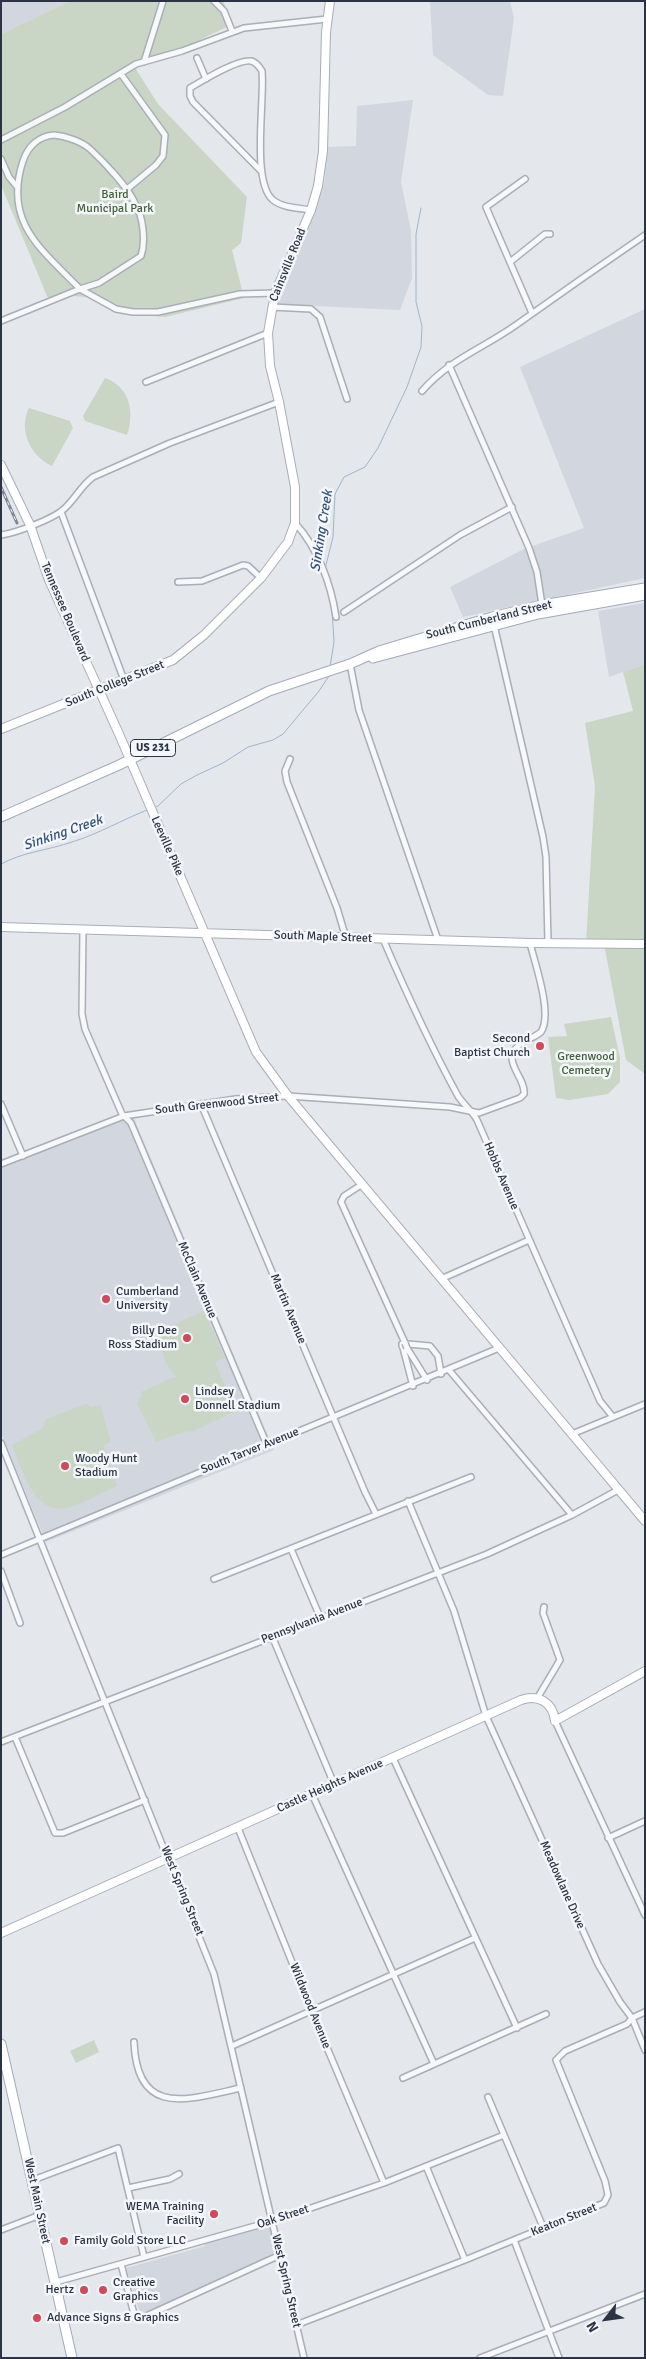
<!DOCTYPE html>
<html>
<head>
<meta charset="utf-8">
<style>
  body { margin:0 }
  #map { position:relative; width:646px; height:2359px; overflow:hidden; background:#e4e7ec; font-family:Signika,sans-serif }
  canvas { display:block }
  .frame { position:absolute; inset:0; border:2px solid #2b3445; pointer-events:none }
  .north { position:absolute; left:581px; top:2294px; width:50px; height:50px; -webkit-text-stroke:4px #f4f6f9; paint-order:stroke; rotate:240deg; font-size:14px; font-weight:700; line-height:20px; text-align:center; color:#2b3445 }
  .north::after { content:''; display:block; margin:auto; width:18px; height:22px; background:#2b3445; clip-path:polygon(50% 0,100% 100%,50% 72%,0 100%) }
</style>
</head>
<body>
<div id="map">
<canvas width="646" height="2359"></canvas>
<div class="frame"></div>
<div class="north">N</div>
</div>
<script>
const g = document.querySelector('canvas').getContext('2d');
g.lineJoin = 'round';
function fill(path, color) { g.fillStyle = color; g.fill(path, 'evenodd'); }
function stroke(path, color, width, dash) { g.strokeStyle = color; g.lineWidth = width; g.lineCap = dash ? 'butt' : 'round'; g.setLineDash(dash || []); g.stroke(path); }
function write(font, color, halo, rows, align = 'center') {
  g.font = font + ' Signika,sans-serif'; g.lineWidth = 5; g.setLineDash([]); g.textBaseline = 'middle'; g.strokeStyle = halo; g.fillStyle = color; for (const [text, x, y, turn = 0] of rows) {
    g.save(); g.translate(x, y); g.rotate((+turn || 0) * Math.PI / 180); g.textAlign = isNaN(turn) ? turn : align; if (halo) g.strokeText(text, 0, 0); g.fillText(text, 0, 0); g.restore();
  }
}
fill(new Path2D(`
  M 1,1 L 70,1 L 1,34 Z
  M 430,1 L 510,1 L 514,18 L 503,96 L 488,95 L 433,55 Z
  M 413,100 L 401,182 L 411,231 L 412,278 L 400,310 L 275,304 L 316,211 L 325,179 L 326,147 L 356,146 L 357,106 Z
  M 645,309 L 645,578 L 463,617 L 450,587 L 524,549 L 584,528 L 520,367 Z
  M 645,603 L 645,664 L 609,677 L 598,611 Z
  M 133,1116 L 274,1450 L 46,1542 L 1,1433 L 1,1165 L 56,1142 Z
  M 269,2224 L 276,2253 L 145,2314 L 140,2313 L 126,2268 L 205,2246 L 204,2242 Z`), '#d2d6de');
fill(new Path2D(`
  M 70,1 L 223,1 L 233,24 L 189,45 L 132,63 L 158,104 L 247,197 L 241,243 L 232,250 L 244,298 L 165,317 L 125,314 L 86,297 L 73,296 L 53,303 L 47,296 L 1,185 L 1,34 Z
  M 105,378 C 130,387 135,412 127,435 L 85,421 L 83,416 Z
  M 29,408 L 70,421 L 73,428 L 52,466 C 30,456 18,430 29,408 Z
  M 645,664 L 645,1074 L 626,1060 L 604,944 L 586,944 L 595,786 L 585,723 L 633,711 L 623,672 Z
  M 611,1017 L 620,1058 L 620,1082 L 608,1094 L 570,1100 L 556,1098 L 548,1037 L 567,1036 L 564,1024 Z
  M 204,1311 L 225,1358 L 215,1362 L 236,1411 L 193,1431 L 184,1432 L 156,1442 L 137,1403 L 142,1395 L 141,1392 L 174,1377 L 180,1376 L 174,1375 L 165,1361 L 157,1332 Z
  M 86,1404 L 92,1407 L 100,1405 L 111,1442 L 103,1445 L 117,1486 C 102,1492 81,1505 66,1508 C 32,1514 22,1468 12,1445 L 43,1428 L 46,1419 Z
  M 94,2040 L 99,2052 L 76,2063 L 70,2051 Z`), '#c9d6c5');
stroke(new Path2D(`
  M 325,569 L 333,537 L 335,494 L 344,477 L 365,467 L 378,448 L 407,387 L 421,347 L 422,326 L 416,302 L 416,234 L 421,208
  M 324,580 L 329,593
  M 330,667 L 334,642 L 332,609
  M 153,808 L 158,806 L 181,784 L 197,775 L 223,763 L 248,747 L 273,740 L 283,734 L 319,691 L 329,676
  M 1,864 C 23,852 49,850 72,842 C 98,834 122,820 147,810`), '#9fb4cc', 1);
const street = new Path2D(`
  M 214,1 L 224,11 L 232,31
  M 197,58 L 206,79
  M 144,62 L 163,1
  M 121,74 L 165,135 L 163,156 L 156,165 L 126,190
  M 54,135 C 65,136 81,141 90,149 C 104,162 127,186 135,203 C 143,216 146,241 141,256 L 99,283 L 80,289 C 41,249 3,222 23,161 C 28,146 39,136 54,135 Z
  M 1,140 L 65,107 L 136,64 L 182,51 L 244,28 L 327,19
  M 1,159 L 9,177 L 18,188
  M 261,171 L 193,102 L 190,96 L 190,88 C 202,81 237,59 251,61 C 256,62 259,66 262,71 C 265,100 251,182 273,200 C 283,208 299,208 311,210
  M 525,179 L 486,207 L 532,313
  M 510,262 L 545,234 L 550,234
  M 272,307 L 311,309 L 320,317 L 347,399
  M 1,321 L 80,289 L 116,309 L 133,312 L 158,312 L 240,294 L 275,293
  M 449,365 L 529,548 L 537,572 L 542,605
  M 146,382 L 268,333
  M 422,391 C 450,359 482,349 516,325 C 558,295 601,265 645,235
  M 61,512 L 124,680
  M 295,523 C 318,548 331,584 336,617
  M 1,535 C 16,533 53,519 64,509 C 75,499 81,486 93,477 L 170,443 L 279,402
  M 178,582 L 202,581 L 243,565 L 248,566 L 261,578
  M 344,612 L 460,535 L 512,507
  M 494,625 L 543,837 L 546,857 L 548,943
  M 350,664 L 359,710 L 438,940
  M 290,759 L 285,771 L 287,782 L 337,908 L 346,938
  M 83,930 L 82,1014 L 85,1029 L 122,1114 L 131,1123 L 267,1445
  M 383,939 C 406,992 430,1045 458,1096 C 464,1105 472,1111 477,1120 L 600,1401 L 613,1417
  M 1,1104 L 23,1156
  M 201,1104 L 365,1492 L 376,1514
  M 1,1164 L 124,1116 L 236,1099 L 288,1096 L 450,1107 L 479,1113 L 520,1098 L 524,1094 C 526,1078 502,1062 517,1047 C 524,1040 534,1038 541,1032 C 553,1014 535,964 530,943
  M 361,1185 L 344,1196 L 341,1202 L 405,1343
  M 441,1279 L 529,1240
  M 402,1344 L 413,1386
  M 402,1346 L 408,1344 L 430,1346 L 438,1356 L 441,1374
  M 407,1348 L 427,1380
  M 449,1370 L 572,1515
  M 572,1434 L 645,1404
  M 1,1443 L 214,1974 L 304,2358
  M 408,1501 L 454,1611 L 486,1716 L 598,1964 L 620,2002 L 632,2018 L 645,2050
  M 291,1549 L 320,1617
  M 1,1555 L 499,1348
  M 1,1571 L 20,1623
  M 214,1579 L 471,1477
  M 272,1636 L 334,1784
  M 538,1697 L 560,1660 L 543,1613 L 544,1607
  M 555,1721 L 645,1915
  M 15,1737 L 55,1833 L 63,1833 L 145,1800
  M 1,1742 L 487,1554 L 572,1515 L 618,1490
  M 393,1758 L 517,2028
  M 312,1794 L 434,2064
  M 238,1828 L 312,2012 L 384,2183
  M 608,1838 L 645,1821
  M 134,2042 C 137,2119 189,2099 241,2088
  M 232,2046 L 475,1938
  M 403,2078 L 546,2014
  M 488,2097 L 543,2227
  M 426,2166 L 465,2260
  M 33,2180 L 118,2148 L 144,2257
  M 128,2188 L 170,2179 L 179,2174
  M 1,2230 L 40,2215
  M 514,2240 L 559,2358
  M 121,2264 L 134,2314 L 142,2318 L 280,2255
  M 56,2282 L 273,2221 L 384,2183 L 504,2135
  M 296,2325 L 465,2260 L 604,2203 L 608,2195 L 605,2181 L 556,2060 L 565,2051 L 627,2024 L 632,2018 L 645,2012
  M 480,2358 L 645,2294`);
const secondary = new Path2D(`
  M 1,465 L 30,525 L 49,580 L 119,734 L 256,1052 L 288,1096 L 645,1521
  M 1,729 L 173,660 L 204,635 L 261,578 L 288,542 L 295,523 L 295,487 L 279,402 L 270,366 L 268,333 L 275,293 L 311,210 L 318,186 L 323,151 L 326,32 L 330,1
  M 1,927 L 530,943 L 645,944
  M 1,1933 L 521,1700 C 538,1694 553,1702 555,1721 L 645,1671`);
const primary = new Path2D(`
  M 373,658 L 538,614 L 645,595
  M 1,817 L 119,765 L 269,691 L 350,664 L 379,651 L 492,617 L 542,605 L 645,588
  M 1,2044 L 72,2358`);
stroke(street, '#a9aeb7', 8);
stroke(secondary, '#a9aeb7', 10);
stroke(primary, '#a3abb8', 11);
stroke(street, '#f7f8fa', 5);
stroke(secondary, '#fff', 8);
stroke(primary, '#fff', 9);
const rail = new Path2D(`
  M 1,487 L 17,523`);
stroke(rail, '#7d8696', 3);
stroke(rail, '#f4f6f9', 1, [4]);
const streetBridge = new Path2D(`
  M 405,1343 L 407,1348`);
stroke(streetBridge, '#a9aeb7', 8, []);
stroke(streetBridge, '#f7f8fa', 5);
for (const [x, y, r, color] of [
  [540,1046,5,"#d1495b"],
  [106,1299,5,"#d1495b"],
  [187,1338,5,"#d1495b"],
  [185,1399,5,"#d1495b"],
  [65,1466,5,"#d1495b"],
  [214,2214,5,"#d1495b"],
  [64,2241,5,"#d1495b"],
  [84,2290,5,"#d1495b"],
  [103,2290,5,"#d1495b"],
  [37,2318,5,"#d1495b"]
]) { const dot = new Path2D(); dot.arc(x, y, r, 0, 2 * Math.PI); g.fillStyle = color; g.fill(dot); stroke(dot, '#f4f6f9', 2); }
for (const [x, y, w] of [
  [153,748,45]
]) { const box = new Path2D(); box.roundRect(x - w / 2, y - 8.5, w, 17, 4); g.fillStyle = '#f4f6f9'; g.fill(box); stroke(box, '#2b3445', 1); }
write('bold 11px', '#2b3445', null, [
  ["US 231",153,748]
]);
write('12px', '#3f6138', '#f4f6f9', [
  ["Baird",115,195],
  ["Municipal Park",115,209],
  ["Greenwood",586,1057],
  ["Cemetery",586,1071]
]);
write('12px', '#2b3445', '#f4f6f9', [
  ["Cainsville Road",288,265,-68],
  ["Tennessee Boulevard",65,612,67],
  ["South Cumberland Street",489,620,-14],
  ["South College Street",115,684,-22],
  ["Leeville Pike",167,846,66],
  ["South Maple Street",323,937,2],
  ["South Greenwood Street",217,1104,-6],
  ["Hobbs Avenue",501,1176,67],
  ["McClain Avenue",197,1280,67],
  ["Martin Avenue",288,1309,67],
  ["South Tarver Avenue",250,1451,-22],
  ["Pennsylvania Avenue",312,1621,-21],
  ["Castle Heights Avenue",330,1786,-24],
  ["Meadowlane Drive",562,1885,66],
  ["West Spring Street",182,1891,68],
  ["Wildwood Avenue",310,2006,68],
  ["West Main Street",37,2201,78],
  ["Oak Street",283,2217,-18],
  ["Keaton Street",564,2220,-22],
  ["West Spring Street",286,2281,77]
]);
write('12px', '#2b3445', '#f4f6f9', [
  ["Second",530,1039,"right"],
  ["Baptist Church",530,1053,"right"],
  ["Cumberland",116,1292],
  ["University",116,1306],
  ["Billy Dee",177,1331,"right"],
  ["Ross Stadium",177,1345,"right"],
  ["Lindsey",195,1392],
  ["Donnell Stadium",195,1406],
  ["Woody Hunt",75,1459],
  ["Stadium",75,1473],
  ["WEMA Training",204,2207,"right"],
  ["Facility",204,2221,"right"],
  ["Family Gold Store LLC",74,2241],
  ["Creative",113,2283],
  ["Graphics",113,2297],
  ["Hertz",74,2290,"right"],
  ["Advance Signs & Graphics",47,2318]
], 'left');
write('italic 14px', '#34527a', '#f4f6f9', [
  ["Sinking Creek",322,531,-81],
  ["Sinking Creek",63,833,-19]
]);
</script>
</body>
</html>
